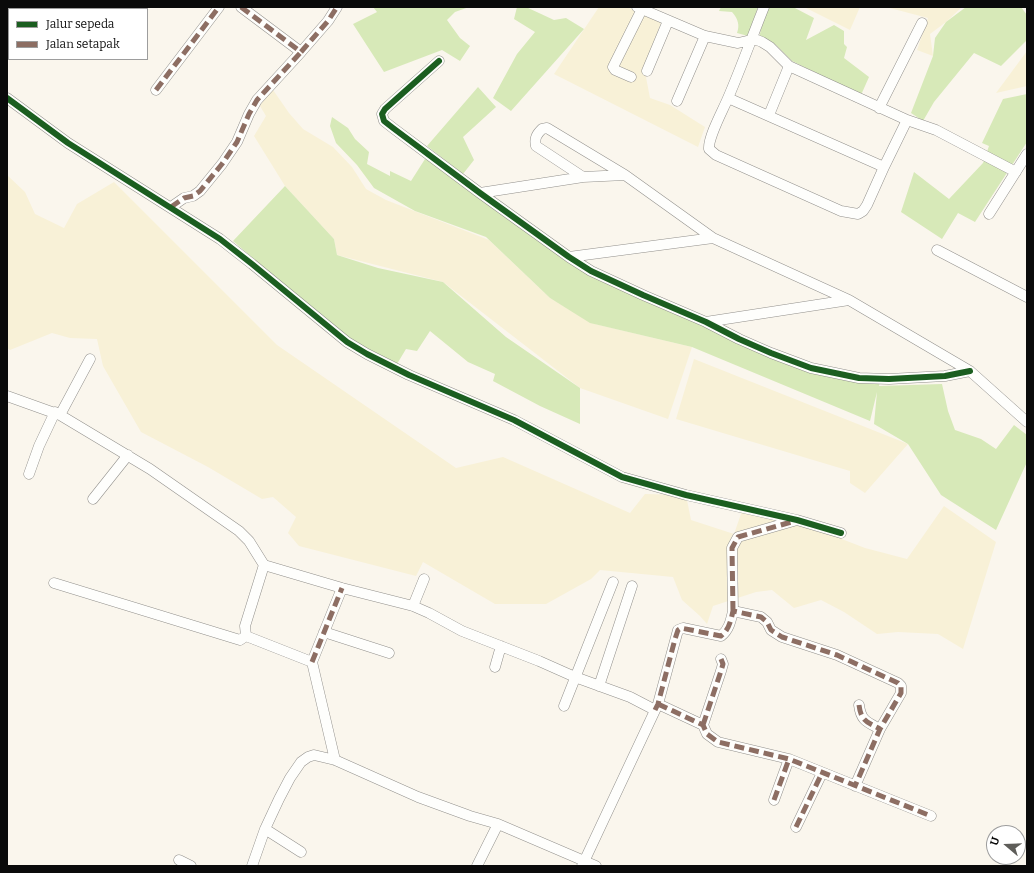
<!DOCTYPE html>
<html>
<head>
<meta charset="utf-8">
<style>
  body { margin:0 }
  #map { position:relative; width:1034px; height:873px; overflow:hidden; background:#faf6ed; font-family:Bitter,serif }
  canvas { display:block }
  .frame { position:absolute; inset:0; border:8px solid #0a0a0a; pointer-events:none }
  .legend { position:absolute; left:8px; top:8px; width:140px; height:52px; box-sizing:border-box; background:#fff; border:1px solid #9d9d9d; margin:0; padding:5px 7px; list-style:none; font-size:12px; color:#0a0a0a }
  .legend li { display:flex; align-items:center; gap:8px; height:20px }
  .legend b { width:20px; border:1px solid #9d9d9d }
  .north { position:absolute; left:986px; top:825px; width:40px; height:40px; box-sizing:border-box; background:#fff; border:1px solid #9d9d9d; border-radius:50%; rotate:289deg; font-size:11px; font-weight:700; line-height:16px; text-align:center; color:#0a0a0a }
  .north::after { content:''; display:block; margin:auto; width:14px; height:18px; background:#5e5d59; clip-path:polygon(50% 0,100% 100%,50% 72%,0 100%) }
</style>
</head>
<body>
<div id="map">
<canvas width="1034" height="873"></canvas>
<div class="frame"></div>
<ul class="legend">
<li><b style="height:5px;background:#1b5e20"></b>Jalur sepeda</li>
<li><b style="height:5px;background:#8d6e63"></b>Jalan setapak</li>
</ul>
<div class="north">U</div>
</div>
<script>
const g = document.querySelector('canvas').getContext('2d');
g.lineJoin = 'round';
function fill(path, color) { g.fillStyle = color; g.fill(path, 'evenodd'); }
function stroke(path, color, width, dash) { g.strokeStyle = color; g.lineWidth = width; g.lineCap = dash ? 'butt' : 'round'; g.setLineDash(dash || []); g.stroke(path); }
fill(new Path2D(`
  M 599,7 L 626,7 L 662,19 L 645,72 L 650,98 L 670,105 L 705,127 L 698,147 L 554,74 Z
  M 804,7 L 860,7 L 850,30 Z
  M 886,7 L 962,7 L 946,22 L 930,34 L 933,56 L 917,50 L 928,18 Z
  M 1027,51 L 1027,86 L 996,93 Z
  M 271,87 L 289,113 L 303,129 L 333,147 L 352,167 L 366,189 L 386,200 L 489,240 L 550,298 L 595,324 L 692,347 L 668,419 L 580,388 L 443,282 L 337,255 L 334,239 L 285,186 L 254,136 L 266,116 L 260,106 Z
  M 7,175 L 25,192 L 35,214 L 64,228 L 77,204 L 114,182 L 277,345 L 456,468 L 503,457 L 630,513 L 645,494 L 686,495 L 691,520 L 734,534 L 742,511 L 790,519 L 865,548 L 907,559 L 944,506 L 996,542 L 963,649 L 938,634 L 898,632 L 877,634 L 844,612 L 821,600 L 794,608 L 772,590 L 756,592 L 713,606 L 707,624 L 700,616 L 682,600 L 673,577 L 600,570 L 591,579 L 546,604 L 495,604 L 423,562 L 416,576 L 299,546 L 288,533 L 296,517 L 273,497 L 262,499 L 208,467 L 141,432 L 103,366 L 97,339 L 70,338 L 52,333 L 10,350 L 7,348 Z
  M 694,359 L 908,444 L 865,493 L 850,483 L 850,471 L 676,419 Z`), '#f8f1d7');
fill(new Path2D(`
  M 373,7 L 469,7 L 455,12 L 447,20 L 460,38 L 470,46 L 460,61 L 442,50 L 384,72 L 353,24 L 377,12 Z
  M 517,7 L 526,7 L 554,20 L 566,18 L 584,29 L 511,111 L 493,98 L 517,54 L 535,32 L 514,19 Z
  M 721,7 L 758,7 L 748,36 L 737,33 C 740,25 738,19 732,12 L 719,11 Z
  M 766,7 L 793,7 L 814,18 L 806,40 L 834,25 L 844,31 L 844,44 L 847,47 L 844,58 L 869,77 L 861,95 L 792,61 L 776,45 L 759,38 Z
  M 966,7 L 1021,7 L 1027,15 L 1027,40 L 1001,66 L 974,53 L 934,102 L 923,121 L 911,113 L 933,56 L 935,38 L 946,22 Z
  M 478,87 L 496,107 L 463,137 L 474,160 L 463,174 L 427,146 Z
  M 1027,94 L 1027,142 L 975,222 L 958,213 L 942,239 L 901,212 L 914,172 L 949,199 L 983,163 L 989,146 L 982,143 L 1003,99 Z
  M 332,117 L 348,128 L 355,139 L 369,152 L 367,164 L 390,176 L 390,171 L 411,181 L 425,159 L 442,164 L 611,281 L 800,364 L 880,381 L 879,386 L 942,384 L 948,411 L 955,430 L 981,439 L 996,449 L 1014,425 L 1027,435 L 1027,462 L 996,530 L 941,495 L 908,444 L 874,424 L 877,392 L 870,421 L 692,347 L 590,323 L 550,298 L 486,237 L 415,211 L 374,188 L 357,165 L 336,143 L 330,126 Z
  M 285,186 L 334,239 L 337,255 L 378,268 L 443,282 L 506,337 L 580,388 L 580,424 L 540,406 L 493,381 L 495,374 L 468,362 L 430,331 L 417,351 L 406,349 L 397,364 L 356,347 L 233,241 Z`), '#d7e9b8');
const minor = new Path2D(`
  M 95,7 L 98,9
  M 241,7 L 301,52 L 328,21 L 337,7
  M 637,7 L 705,36 L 738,43 L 751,40 L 757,40 L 762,42 L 770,47 L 789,66 L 907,120 L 884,167 L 867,205 L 863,211 L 858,214 L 841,211 L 716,155 L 709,149 C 708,137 723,110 728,98 C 741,68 752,37 764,7
  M 19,9 L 21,7
  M 123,9 L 124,7
  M 7,28 L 9,25
  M 439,61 L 385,109 L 382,114 L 384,121 L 393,128 L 480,193 L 569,257 L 591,271 L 643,295 L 706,322 L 739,339 L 771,353 L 811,368 L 859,378 L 889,379 L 945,376 L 970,371
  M 647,71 L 668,21
  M 631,77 L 615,70 L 613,67 L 642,9
  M 156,90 L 219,7
  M 7,98 L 68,143 L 220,239 L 252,264 L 347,342 L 367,354 L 409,375 L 514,420 L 622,477 L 686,495 L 797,520 L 841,533
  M 728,98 L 884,167
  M 677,101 L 705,36
  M 879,108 L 922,23
  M 769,115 L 789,66
  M 907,120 L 936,130 L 1016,172
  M 583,177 L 536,146 C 534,138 537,134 542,129 L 547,128 L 552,131 L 625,175
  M 480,193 L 583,177 L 625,175 L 713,238 L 849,300 L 970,371 L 1027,422
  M 171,207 L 184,198 L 193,196 L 200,191 L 222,164 L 237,142 L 249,114 L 257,100 L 301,52
  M 989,214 L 1027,154
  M 937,250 L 1027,297
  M 569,257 L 713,238
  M 706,322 L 849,300
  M 7,396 L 60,415 L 150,469 L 239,531 L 249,541 L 264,565 L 342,588 L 413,606 L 429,613 L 462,631 L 539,661 L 575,677 L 630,697 L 655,710
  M 60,415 L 90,359
  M 29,474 L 39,446 L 55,412
  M 93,499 L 128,455
  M 264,565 L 245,626 L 246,636 L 312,662 L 335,760
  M 54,583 L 240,640 L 246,636
  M 413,606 L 424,579
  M 733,611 L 732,548 L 738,537 L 797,520
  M 324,632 L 389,653
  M 312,662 L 342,588
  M 495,667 L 501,646
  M 599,686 L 632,586
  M 658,704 L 703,725 L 707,734 L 718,742 L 789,759 L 931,816
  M 859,705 C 861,721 867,722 880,729
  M 564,706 L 613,582
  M 703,725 L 721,671 L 723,664 L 721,659
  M 774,800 L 789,759
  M 796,827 L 822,773
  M 265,829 L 301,852
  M 179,860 L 191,866
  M 252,866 L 265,829 L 279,799 L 290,778 L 301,762 L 308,757 L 314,755 L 335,760 L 418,797 L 470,816 L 498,824 L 596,866
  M 477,866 L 498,824
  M 582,866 L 658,704 L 678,630 L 683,628 L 721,636 C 729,630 731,620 733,611 L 761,617 L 767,622 L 771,630 L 782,637 L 837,655 L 898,683 L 901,686 L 901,693 L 880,729 L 855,786`);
stroke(minor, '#92908c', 11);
stroke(minor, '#fefefc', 10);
stroke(new Path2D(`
  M 95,7 L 98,9
  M 241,7 L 301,52 L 328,21 L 337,7
  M 19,9 L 21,7
  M 123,9 L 124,7
  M 7,28 L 9,25
  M 156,90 L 219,7
  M 171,207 L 184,198 L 193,196 L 200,191 L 222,164 L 237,142 L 249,114 L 257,100 L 301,52
  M 733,611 L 732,548 L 738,537 L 795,521
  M 312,662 L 342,588
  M 658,704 L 703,725 L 707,734 L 718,742 L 789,759 L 931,816
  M 859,705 C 861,721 867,722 880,729
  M 655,710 L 658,704 L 675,639 L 678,630 L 681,628 L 721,636 C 729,630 731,620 733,611 L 761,617 L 767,622 L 771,630 L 782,637 L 837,655 L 898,683 L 901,686 L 901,693 L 880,729 L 855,786
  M 703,725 L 721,671 L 723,664 L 721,659
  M 774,800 L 789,759
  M 796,827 L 822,773`), '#8d6e63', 5, [10, 5]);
stroke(new Path2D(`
  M 439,61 L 385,109 L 382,114 L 384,121 L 393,128 L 480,193 L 569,257 L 591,271 L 643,295 L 706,322 L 739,339 L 771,353 L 811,368 L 859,378 L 889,379 L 945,376 L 970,371
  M 7,98 L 68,143 L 220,239 L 252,264 L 347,342 L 367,354 L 409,375 L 514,420 L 622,477 L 686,495 L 797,520 L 841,533`), '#1b5e20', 6);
</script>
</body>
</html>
